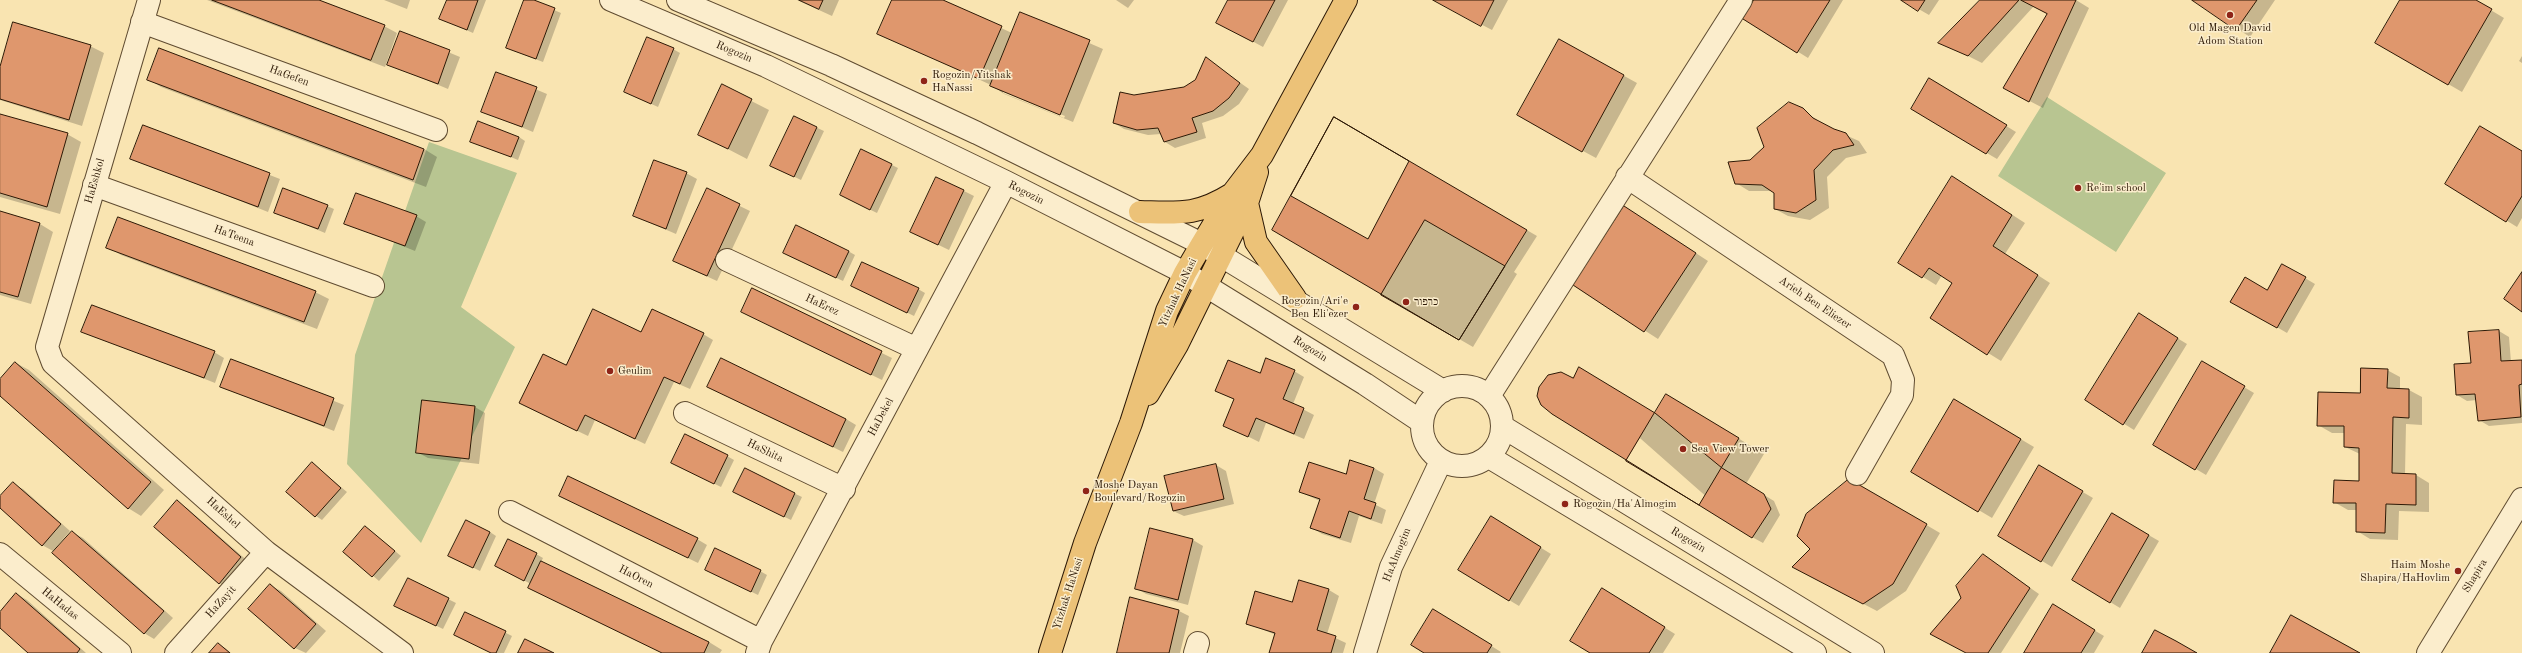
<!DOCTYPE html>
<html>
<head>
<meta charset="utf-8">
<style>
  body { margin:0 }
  canvas { display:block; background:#f9e4b1 }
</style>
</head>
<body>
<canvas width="2522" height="653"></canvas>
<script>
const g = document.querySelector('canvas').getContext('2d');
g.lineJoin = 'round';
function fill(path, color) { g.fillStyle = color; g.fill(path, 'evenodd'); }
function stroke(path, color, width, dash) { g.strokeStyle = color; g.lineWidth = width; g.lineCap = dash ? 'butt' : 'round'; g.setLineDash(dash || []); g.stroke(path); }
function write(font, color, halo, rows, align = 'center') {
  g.font = font + ' "Old Standard TT","Frank Ruhl Libre",serif'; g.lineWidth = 3; g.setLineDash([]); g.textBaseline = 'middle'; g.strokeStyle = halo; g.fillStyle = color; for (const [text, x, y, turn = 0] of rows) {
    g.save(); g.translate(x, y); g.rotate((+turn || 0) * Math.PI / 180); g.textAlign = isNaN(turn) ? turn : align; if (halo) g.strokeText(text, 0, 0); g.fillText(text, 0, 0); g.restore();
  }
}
fill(new Path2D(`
  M 2047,97 L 2166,173 L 2116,252 L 1998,176 Z
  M 429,142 L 517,173 L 461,307 L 515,347 L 421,543 L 347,464 L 355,355 Z`), '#b8c591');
fill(new Path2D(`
  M 207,0 L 316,0 L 384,26 L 397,33 L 385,67 Z
  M 384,0 L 410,0 L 407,9 Z
  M 448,0 L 486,0 L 473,33 L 441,19 Z
  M 525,0 L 531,0 L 561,13 L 543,62 L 514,51 Z
  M 797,0 L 839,0 L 832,16 Z
  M 893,0 L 940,0 L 1012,33 L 1020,13 L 1103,49 L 1073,122 L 1004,94 L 991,85 L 878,33 ZM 1003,91 L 1065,116 L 1064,118 L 1003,93 Z
  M 1116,0 L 1134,0 L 1128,8 Z
  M 1229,0 L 1288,0 L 1263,47 L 1228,28 Z
  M 1434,0 L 1508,0 L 1492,30 Z
  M 1755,0 L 1843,0 L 1808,58 L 1744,18 Z
  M 1903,0 L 1939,0 L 1929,15 Z
  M 1981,0 L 2076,0 L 2089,8 L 2043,108 L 2018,95 L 2048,14 L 2034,6 L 1982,63 L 1940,42 Z
  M 2194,0 L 2275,0 L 2250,37 Z
  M 2401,0 L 2474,0 L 2504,18 L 2462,92 L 2377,43 Z
  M 400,32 L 460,57 L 448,89 L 388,64 Z
  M 1559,40 L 1637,83 L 1596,158 L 1531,123 Z
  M 90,46 L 104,53 L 82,126 L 0,100 L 0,70 Z
  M 673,49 L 680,53 L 658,107 L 625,92 Z
  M 159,50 L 424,149 L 437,157 L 426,187 L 161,87 L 148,79 Z
  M 2522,56 L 2522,63 L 2519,61 Z
  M 1207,59 L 1249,89 L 1239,104 L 1223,116 L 1202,123 L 1206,138 L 1175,148 L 1165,142 L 1161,134 L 1148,135 L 1124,129 L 1114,123 L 1134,96 L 1184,88 L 1196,81 Z
  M 497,73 L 547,94 L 533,132 L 482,111 Z
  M 1940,85 L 2016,132 L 1997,159 L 1912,109 Z
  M 722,86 L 769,110 L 747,159 L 699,134 Z
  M 1802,109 L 1825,126 L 1859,141 L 1867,153 L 1846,158 L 1827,177 L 1829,208 L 1810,220 L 1788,216 L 1775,209 L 1774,191 L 1749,191 L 1736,183 L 1750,161 Z
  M 0,115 L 67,134 L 81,142 L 60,214 L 0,197 Z
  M 794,117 L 824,131 L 801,180 L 778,169 Z
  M 144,126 L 280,179 L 268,212 L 132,158 Z
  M 519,137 L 525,141 L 518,160 L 471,141 Z
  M 2522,152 L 2522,218 L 2517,227 L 2446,183 Z
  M 892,165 L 898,168 L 877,213 L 848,199 Z
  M 1422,169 L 1537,236 L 1514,272 L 1517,274 L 1473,347 L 1381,294 Z
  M 686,173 L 697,179 L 676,234 L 634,216 Z
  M 1966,185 L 2025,223 L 2005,254 L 2050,283 L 2001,361 L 1932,318 L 1954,283 L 1942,275 L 1936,285 L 1899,262 Z
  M 707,190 L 750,211 L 717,281 L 684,266 Z
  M 964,191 L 974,196 L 949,250 L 922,237 Z
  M 327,206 L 334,209 L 325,233 L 275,212 Z
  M 1625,207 L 1708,261 L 1658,339 L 1574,285 Z
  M 0,212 L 40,224 L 53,232 L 31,304 L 0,295 Z
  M 416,216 L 426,222 L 415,251 L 346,223 Z
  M 108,247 L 315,292 L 329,299 L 317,329 L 121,255 Z
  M 848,251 L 855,255 L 843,281 L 791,257 Z
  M 2283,265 L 2315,284 L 2287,333 L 2232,301 L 2268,291 Z
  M 859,289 L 918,289 L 925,293 L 914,316 Z
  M 753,290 L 892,358 L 882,380 L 742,312 Z
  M 2149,321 L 2187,344 L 2134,430 L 2086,400 Z
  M 83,331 L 214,352 L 224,358 L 215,383 Z
  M 2499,331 L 2509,337 L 2511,362 L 2522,361 L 2522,423 L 2489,426 L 2479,420 L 2477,400 L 2467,401 L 2457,395 L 2472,364 Z
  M 642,333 L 703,334 L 713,340 L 690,389 L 674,382 L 645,444 L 595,420 L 588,436 L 531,409 L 567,367 Z
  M 232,360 L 344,405 L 334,431 L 222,387 Z
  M 2202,362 L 2254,393 L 2206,475 L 2154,444 Z
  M 16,363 L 29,370 L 164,490 L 141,516 L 128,508 L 0,395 L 0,381 Z
  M 2387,370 L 2400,377 L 2400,389 L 2409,390 L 2422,397 L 2422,425 L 2406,424 L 2405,475 L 2416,475 L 2429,483 L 2429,512 L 2399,511 L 2398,540 L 2370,539 L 2357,531 L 2357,510 L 2348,510 L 2334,502 L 2360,482 L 2360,454 L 2345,447 L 2345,433 L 2332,433 L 2318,425 L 2361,394 Z
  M 1294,371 L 1304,377 L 1293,404 L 1314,415 L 1304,439 L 1266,423 L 1259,442 L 1225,425 L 1235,400 L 1216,391 L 1260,375 Z
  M 1573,379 L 1656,414 L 1692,410 L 1764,454 L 1746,484 L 1774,501 L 1780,515 L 1763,543 L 1752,537 Z
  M 719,392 L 846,419 L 856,425 L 843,452 Z
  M 1955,400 L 2034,447 L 1992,518 L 1913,471 Z
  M 423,401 L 475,407 L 485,413 L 479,464 L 428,458 L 417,452 Z
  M 727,456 L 734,460 L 721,487 L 678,466 Z
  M 312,463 L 347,492 L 322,520 L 316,516 Z
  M 1216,465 L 1226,471 L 1234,504 L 1184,516 L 1173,511 Z
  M 2040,467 L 2093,498 L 2052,567 L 1999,535 Z
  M 1374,468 L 1384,474 L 1374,504 L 1386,510 L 1382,524 L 1359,516 L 1351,543 L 1322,534 L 1312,528 L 1320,501 L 1300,492 L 1346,475 Z
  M 745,470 L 802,497 L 791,520 L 741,496 Z
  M 1850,480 L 1940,533 L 1906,591 L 1877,611 L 1806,574 L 1811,549 Z
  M 13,484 L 23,489 L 70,531 L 53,551 L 42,545 L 0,507 L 0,498 Z
  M 560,496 L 697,539 L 707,545 L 698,563 Z
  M 177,502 L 187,508 L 251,564 L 229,589 L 219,583 Z
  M 2112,514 L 2159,541 L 2120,608 L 2074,580 Z
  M 1501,523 L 1551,554 L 1519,606 L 1509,600 Z
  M 366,527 L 401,556 L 379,581 L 344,551 Z
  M 72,532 L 83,538 L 173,618 L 154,639 L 144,633 Z
  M 490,532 L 496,536 L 480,571 L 456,559 Z
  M 1193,540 L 1203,546 L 1188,605 L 1146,594 L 1136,588 Z
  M 536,554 L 543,558 L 541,562 L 709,642 L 722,650 L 720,653 L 662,653 L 543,595 L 530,588 L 531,584 L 503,570 Z
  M 1983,555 L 2039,594 L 2001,653 L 1967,653 L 1962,598 Z
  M 760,571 L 767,575 L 758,595 L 713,573 Z
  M 408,579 L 456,603 L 443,629 L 402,609 Z
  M 270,585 L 281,591 L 326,631 L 306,653 L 295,648 L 250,608 Z
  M 1329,590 L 1339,596 L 1327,634 L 1346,643 L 1343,653 L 1270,653 L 1276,635 L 1247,623 Z
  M 17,594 L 27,600 L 86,653 L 29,653 L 0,627 L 0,613 Z
  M 1612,595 L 1675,634 L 1663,653 L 1592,653 Z
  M 1131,599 L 1179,611 L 1189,616 L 1180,653 L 1118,653 Z
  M 2053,606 L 2104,636 L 2094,653 L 2025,653 Z
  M 466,613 L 512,636 L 504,653 L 492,653 Z
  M 1443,616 L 1501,652 L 1500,653 L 1426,653 Z
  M 218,644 L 225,648 L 231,653 L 210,653 Z`), '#0003');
const building = new Path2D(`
  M 212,0 L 319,0 L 385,25 L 371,60 Z
  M 447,0 L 478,0 L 467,30 L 439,19 Z
  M 524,0 L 534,0 L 555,8 L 536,59 L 506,48 Z
  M 799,0 L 823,0 L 819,9 Z
  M 892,0 L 943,0 L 1002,26 L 979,79 L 877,34 Z
  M 1228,0 L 1275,0 L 1253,42 L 1216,23 Z
  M 1433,0 L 1494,0 L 1481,26 Z
  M 1754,0 L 1830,0 L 1797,53 L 1743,19 Z
  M 1901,0 L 1925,0 L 1918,11 Z
  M 1980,0 L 2019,0 L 1968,56 L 1938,43 Z
  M 2021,0 L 2076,0 L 2029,102 L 2003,88 L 2047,14 Z
  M 2192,0 L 2257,0 L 2236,30 Z
  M 2400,0 L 2476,0 L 2492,9 L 2448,85 L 2375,43 Z
  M 1020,12 L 1090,40 L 1060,115 L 990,86 Z
  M 13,22 L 91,45 L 69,120 L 0,99 L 0,67 Z
  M 400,31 L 450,50 L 438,84 L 387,65 Z
  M 647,37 L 674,48 L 651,104 L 624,92 Z
  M 1559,39 L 1624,75 L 1582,152 L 1517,115 Z
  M 159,48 L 424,149 L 413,180 L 147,80 Z
  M 1206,57 L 1240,83 L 1229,98 L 1213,111 L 1192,118 L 1197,132 L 1164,142 L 1158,128 L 1137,130 L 1113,123 L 1120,92 L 1134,95 L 1184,87 L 1195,80 Z
  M 496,72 L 537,87 L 522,127 L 481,112 Z
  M 1929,78 L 2007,125 L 1986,154 L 1911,109 Z
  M 722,84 L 752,99 L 728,149 L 698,135 Z
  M 1789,102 L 1803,108 L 1813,118 L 1834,129 L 1846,133 L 1854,145 L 1833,150 L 1814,170 L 1816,200 L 1796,213 L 1774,209 L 1774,193 L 1762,185 L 1735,184 L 1728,162 L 1750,160 L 1764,147 L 1757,128 Z
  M 0,114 L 68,133 L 47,207 L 0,193 Z
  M 794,116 L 817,127 L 794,177 L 770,166 Z
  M 1334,117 L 1527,230 L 1459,340 L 1272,230 Z
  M 1334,117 L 1409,161 L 1368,239 L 1291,196 Z
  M 478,121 L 519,137 L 511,157 L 470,142 Z
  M 143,125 L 270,173 L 258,207 L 130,159 Z
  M 2480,126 L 2522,151 L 2522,196 L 2506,222 L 2445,184 Z
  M 861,149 L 892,164 L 870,210 L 840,195 Z
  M 654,160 L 687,172 L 666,229 L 633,216 Z
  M 1952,176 L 2012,215 L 1993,246 L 2038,275 L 1987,355 L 1930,318 L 1952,283 L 1929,268 L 1922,278 L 1898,263 Z
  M 936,177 L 964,190 L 938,245 L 910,232 Z
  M 283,188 L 328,205 L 318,229 L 274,213 Z
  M 707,188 L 740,204 L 707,276 L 673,261 Z
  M 356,193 L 417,215 L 405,246 L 344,224 Z
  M 1624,206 L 1696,253 L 1644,332 L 1573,285 Z
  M 0,211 L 40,223 L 18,297 L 0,292 Z
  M 118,217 L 316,291 L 304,322 L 106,248 Z
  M 1425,220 L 1505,266 L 1459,340 L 1381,295 Z
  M 796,225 L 849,251 L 836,278 L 783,253 Z
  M 862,262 L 919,288 L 907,313 L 851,286 Z
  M 2282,264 L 2306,277 L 2277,328 L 2230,302 L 2245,277 L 2267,290 Z
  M 2522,272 L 2522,312 L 2504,299 Z
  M 752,288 L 882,351 L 871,375 L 741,312 Z
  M 92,305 L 215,351 L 204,378 L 81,332 Z
  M 593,309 L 641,332 L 652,309 L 704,333 L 680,384 L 664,377 L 635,439 L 585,415 L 577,431 L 519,403 L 543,354 L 566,365 Z
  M 2139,313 L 2178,338 L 2123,425 L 2085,400 Z
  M 2499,330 L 2501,361 L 2522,360 L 2522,384 L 2519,385 L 2521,417 L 2478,421 L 2475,394 L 2456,395 L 2454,364 L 2471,363 L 2468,332 Z
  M 721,358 L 846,419 L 833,447 L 707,387 Z
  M 1266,358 L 1295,370 L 1283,399 L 1304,408 L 1294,434 L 1256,418 L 1248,437 L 1223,426 L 1234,399 L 1215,391 L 1228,360 L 1260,373 Z
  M 231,359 L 334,398 L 324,426 L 220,387 Z
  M 2202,361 L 2245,386 L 2195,470 L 2153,445 Z
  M 15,362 L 151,482 L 128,509 L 0,396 L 0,379 Z
  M 1579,367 L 1655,413 L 1722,468 L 1764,494 L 1771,509 L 1752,538 L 1552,414 L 1541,405 L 1537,396 L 1539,387 L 1548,375 L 1561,372 L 1573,378 Z
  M 2361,368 L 2388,369 L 2387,388 L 2409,389 L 2409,418 L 2393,417 L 2392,473 L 2416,474 L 2416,505 L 2386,504 L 2385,533 L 2356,532 L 2356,503 L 2333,503 L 2334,480 L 2359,481 L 2359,448 L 2344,447 L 2344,426 L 2317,426 L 2318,392 L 2360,393 Z
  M 1666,394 L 1739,438 L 1699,505 L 1626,461 Z
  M 1954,399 L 2021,439 L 1978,512 L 1911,472 Z
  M 422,400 L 475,406 L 469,459 L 416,453 Z
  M 685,434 L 728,455 L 714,484 L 671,463 Z
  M 1350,460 L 1374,468 L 1364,499 L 1376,503 L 1371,519 L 1349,511 L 1340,538 L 1310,528 L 1320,499 L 1299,492 L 1309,462 L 1346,474 Z
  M 312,462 L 341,488 L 315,517 L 286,492 Z
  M 1216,464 L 1224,499 L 1173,511 L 1164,476 Z
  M 2039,465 L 2083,491 L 2041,562 L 1998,536 Z
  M 745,468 L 795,493 L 784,517 L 733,492 Z
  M 568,476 L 698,538 L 688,558 L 559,496 Z
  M 1849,479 L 1927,524 L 1893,584 L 1863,604 L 1792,567 L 1810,549 L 1797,536 L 1806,514 Z
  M 13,482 L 61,524 L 42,546 L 0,508 L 0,496 Z
  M 177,500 L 241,557 L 219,584 L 154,527 Z
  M 2112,513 L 2149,535 L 2110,603 L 2072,580 Z
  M 1491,516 L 1541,547 L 1509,601 L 1458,570 Z
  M 466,520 L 490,532 L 473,568 L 448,556 Z
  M 365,526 L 395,551 L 372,577 L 343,552 Z
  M 1150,528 L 1193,539 L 1178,600 L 1135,589 Z
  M 72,531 L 164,611 L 144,634 L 52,553 Z
  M 508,539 L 537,553 L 524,581 L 495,566 Z
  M 715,548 L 761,570 L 751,592 L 705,570 Z
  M 1983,554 L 2030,588 L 1988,653 L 1966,653 L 1930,634 L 1961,598 L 1956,586 Z
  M 541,561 L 709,642 L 704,653 L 662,653 L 528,588 Z
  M 408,578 L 449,598 L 436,626 L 394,606 Z
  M 1299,580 L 1329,589 L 1317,630 L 1336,636 L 1331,653 L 1269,653 L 1275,633 L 1246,624 L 1255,591 L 1292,602 Z
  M 270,584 L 316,624 L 294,649 L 248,609 Z
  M 1602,588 L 1665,627 L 1649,653 L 1590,653 L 1570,641 Z
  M 16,593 L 80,649 L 77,653 L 28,653 L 0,628 L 0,612 Z
  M 1130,597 L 1179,610 L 1169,653 L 1117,653 Z
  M 2053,604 L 2095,630 L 2081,653 L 2024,653 Z
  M 1433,609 L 1492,645 L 1487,653 L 1424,653 L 1411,645 Z
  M 465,612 L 506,631 L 496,653 L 491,653 L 454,635 Z
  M 2291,615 L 2360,653 L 2270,653 Z
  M 2155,630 L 2176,641 L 2197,653 L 2142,653 Z
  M 525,639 L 554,653 L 518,653 Z
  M 218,643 L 230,653 L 209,653 Z`);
fill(building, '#df976d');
stroke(building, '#2d1906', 1);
const minor = new Path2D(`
  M 149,0 L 47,347 L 53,363 L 266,552 L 402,653
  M 611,0 L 766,66 L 1006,182 L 1185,273 L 1365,384 L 1422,422
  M 678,0 L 831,65 L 977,133 L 1202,244 L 1443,391
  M 142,22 L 436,130
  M 1627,177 L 1893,355 L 1903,380 L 1902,395 L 1857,474
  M 94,185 L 373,286
  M 727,260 L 917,349
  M1422 426a40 40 0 1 1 80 0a40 40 0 1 1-80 0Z
  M 1489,396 L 1741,0
  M 685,413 L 844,489
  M 1503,427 L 1873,653
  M 1489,457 L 1815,653
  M 510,512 L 761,641
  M 0,554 L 120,653
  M 176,653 L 266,552
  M 757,653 L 761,641 L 1006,182
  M 1195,653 L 1198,643
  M 1365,653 L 1391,567 L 1441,461
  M 2428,653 L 2522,499`);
const major = new Path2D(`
  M 1247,203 L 1256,242 L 1295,298
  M 1140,212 C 1179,213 1197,216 1232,194
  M 1148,394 L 1177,345 L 1247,203 L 1257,172
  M 1050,653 L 1085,543 L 1131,423 L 1167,311 L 1185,273 L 1202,244 L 1233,193 L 1262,155 L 1346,0`);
stroke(minor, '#604c31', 24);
stroke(major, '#2d1906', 24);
stroke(minor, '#fbedcc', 22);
stroke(major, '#ecc278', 22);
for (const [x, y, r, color] of [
  [2230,15,4,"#8f2418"],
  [924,81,4,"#8f2418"],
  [2078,188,4,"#8f2418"],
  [1406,302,4,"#8f2418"],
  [1356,307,4,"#8f2418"],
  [610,371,4,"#8f2418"],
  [1683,449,4,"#8f2418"],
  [1086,491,4,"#8f2418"],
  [1565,504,4,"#8f2418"],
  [2458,571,4,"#8f2418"]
]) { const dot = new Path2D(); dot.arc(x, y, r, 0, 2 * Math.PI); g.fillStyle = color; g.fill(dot); stroke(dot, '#fbedcc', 1.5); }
write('11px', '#2d1906', '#fbedcc', [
  ["Old Magen David",2230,28,"center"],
  ["Adom Station",2230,41,"center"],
  ["Rogozin/Yitshak",932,75],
  ["HaNassi",932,88],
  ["Re'im school",2086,188],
  ["Rogozin/Ari'e",1348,301,"right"],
  ["Ben Eli'ezer",1348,314,"right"],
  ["כרפור",1414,302],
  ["Geulim",618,371],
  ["Sea View Tower",1691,449],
  ["Moshe Dayan",1094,485],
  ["Boulevard/Rogozin",1094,498],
  ["Rogozin/Ha'Almogim",1573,504],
  ["Haim Moshe",2450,565,"right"],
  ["Shapira/HaHovlim",2450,578,"right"]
], 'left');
write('11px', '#2d1906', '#fbedcc', [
  ["Rogozin",734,52,23],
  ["HaGefen",289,76,20],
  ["HaEshkol",95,181,-74],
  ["Rogozin",1026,193,27],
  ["HaTeena",234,236,20],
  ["Yitzhak HaNasi",1178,293,-65],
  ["Arieh Ben Eliezer",1815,303,34],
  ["HaErez",822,305,25],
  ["Rogozin",1310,349,32],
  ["HaDekel",881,417,-62],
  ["HaShita",765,451,26],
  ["HaEshel",223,513,42],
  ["Rogozin",1688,540,31],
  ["HaAlmogim",1397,555,-68],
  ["Shapira",2475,576,-59],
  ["HaOren",636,577,27],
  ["Yitzhak HaNasi",1068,594,-72],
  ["HaZayit",221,602,-48],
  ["HaHadas",60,604,39]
]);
</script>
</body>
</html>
